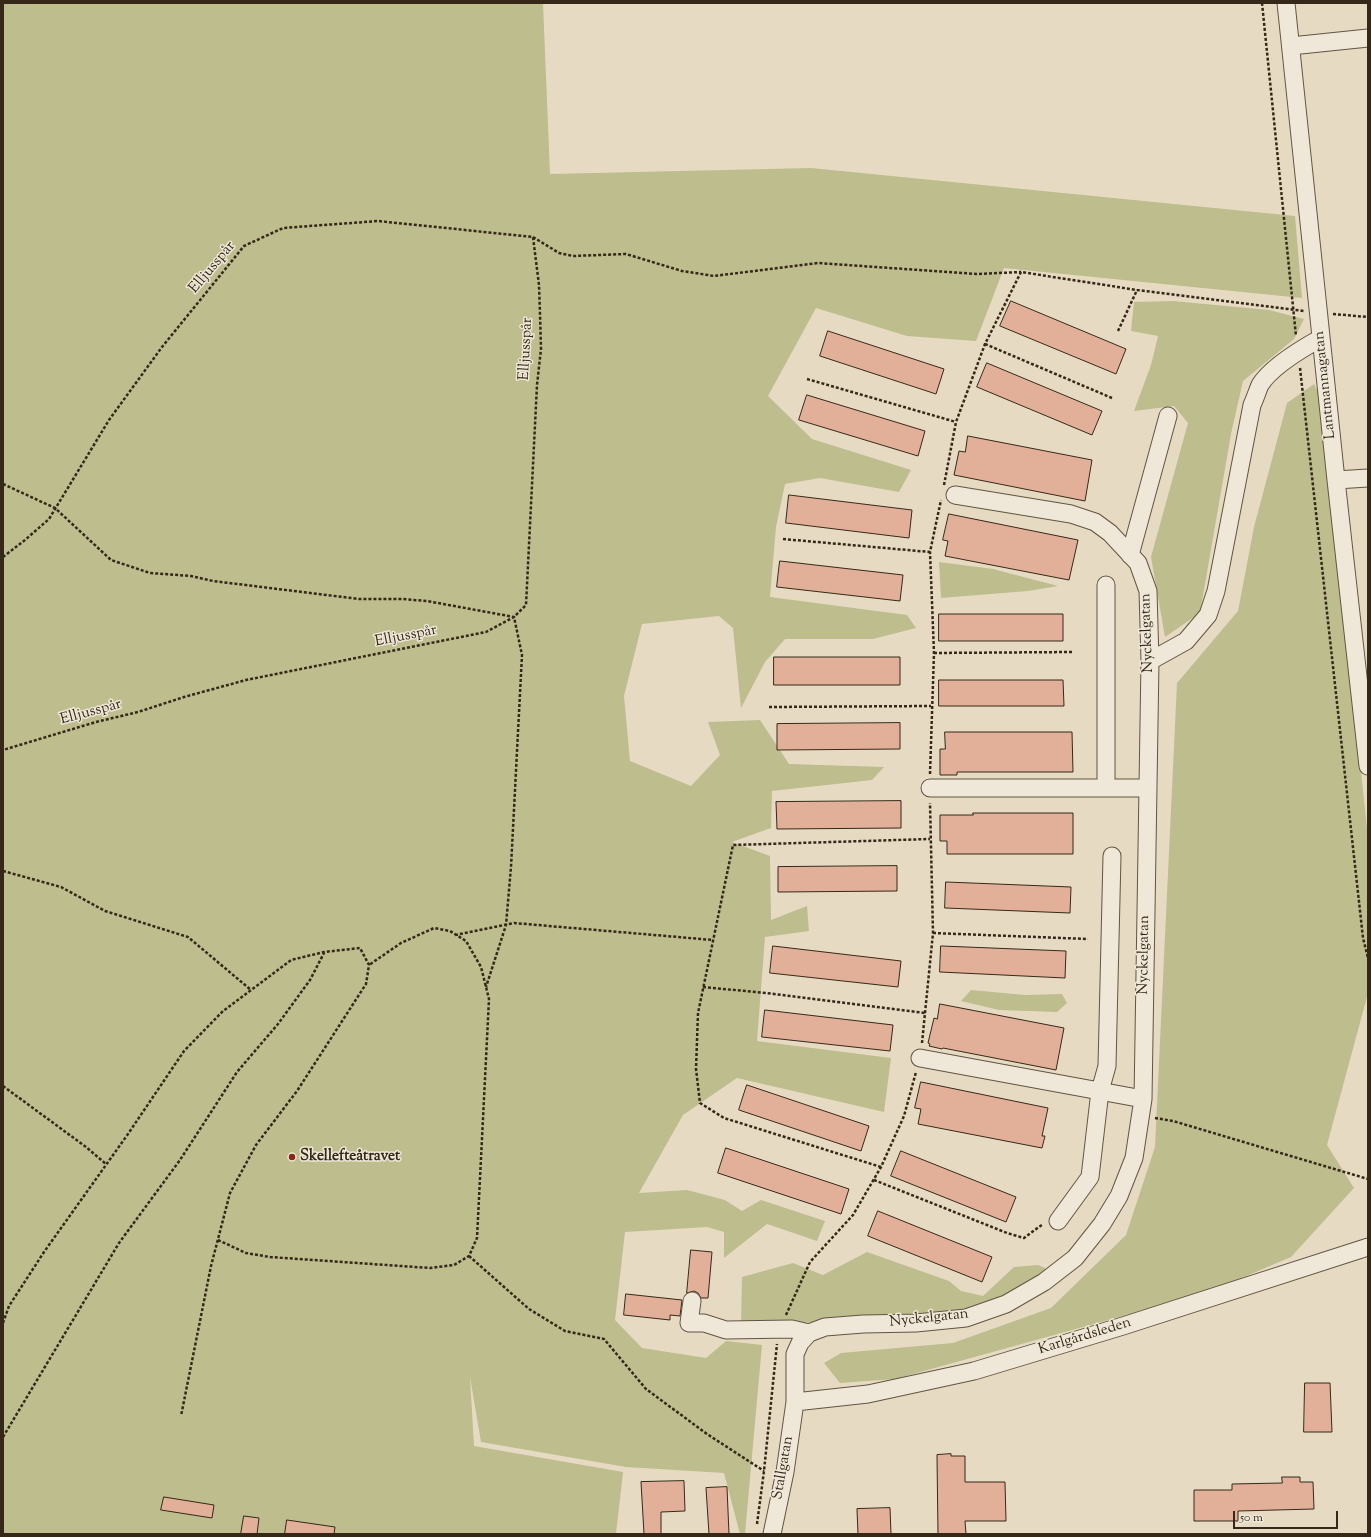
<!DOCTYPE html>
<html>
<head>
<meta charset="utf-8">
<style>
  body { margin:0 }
  #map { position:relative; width:1371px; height:1537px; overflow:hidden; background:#e7dac2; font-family:"Sorts Mill Goudy",serif }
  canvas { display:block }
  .frame { position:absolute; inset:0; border:4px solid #352818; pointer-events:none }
  .scale { position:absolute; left:1233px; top:1511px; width:105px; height:18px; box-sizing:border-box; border:2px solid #352818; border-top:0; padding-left:5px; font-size:12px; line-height:14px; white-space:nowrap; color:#352818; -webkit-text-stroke:3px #efe7d7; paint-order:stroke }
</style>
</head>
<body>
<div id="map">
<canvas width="1371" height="1537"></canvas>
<div class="frame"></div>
<div class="scale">50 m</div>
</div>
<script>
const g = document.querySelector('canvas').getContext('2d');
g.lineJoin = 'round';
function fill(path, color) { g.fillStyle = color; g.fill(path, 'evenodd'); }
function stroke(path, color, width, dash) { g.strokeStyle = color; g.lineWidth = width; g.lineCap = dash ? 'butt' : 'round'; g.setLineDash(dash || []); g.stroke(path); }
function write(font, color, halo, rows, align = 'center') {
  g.font = font + ' "Sorts Mill Goudy",serif'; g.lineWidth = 3; g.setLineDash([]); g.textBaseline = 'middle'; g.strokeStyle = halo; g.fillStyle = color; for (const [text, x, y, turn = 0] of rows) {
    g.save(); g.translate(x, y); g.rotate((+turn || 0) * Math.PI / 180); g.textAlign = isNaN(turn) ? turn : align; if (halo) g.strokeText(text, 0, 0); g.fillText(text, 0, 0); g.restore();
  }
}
fill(new Path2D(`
  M 3,3 L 543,3 L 550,174 L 811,168 L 1295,216 L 1302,298 L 1004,268 L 976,341 L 907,336 L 816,308 L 768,396 L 812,439 L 911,470 L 899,492 L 820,478 L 785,484 L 776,527 L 770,597 L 907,615 L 916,628 L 873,639 L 785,639 L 765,662 L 741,708 L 733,628 L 719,616 L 642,624 L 624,696 L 630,761 L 691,786 L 720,755 L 708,722 L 760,720 L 789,764 L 884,767 L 872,780 L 772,791 L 771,828 L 732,842 L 770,856 L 771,920 L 807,906 L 809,931 L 765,937 L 757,1041 L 891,1058 L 884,1112 L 737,1078 L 683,1115 L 639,1193 L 687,1190 L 725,1200 L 742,1211 L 761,1200 L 825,1221 L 817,1241 L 767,1224 L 724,1258 L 724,1232 L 707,1227 L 625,1232 L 615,1320 L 642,1348 L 706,1358 L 726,1341 L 762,1345 L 745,1534 L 740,1534 L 724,1473 L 626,1467 L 481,1442 L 470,1377 L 474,1446 L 623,1472 L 616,1534 L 3,1534 Z
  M 1173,301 L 1269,310 L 1304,319 L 1294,339 L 1243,381 L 1231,434 L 1200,613 L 1165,637 L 1151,557 L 1188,423 L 1174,406 L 1134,411 L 1151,365 L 1158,336 L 1131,331 L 1134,302 Z
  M 1314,384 L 1322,400 L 1368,838 L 1368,993 L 1327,1145 L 1354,1188 L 1291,1257 L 1206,1293 L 895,1379 L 840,1383 L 824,1363 L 841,1353 L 953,1343 L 1051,1308 L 1126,1235 L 1155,1147 L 1177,683 L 1238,611 L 1254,527 L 1287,403 Z
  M 939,562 L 993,569 L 1058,586 L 1028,591 L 941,598 Z
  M 971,990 L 1025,995 L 1062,994 L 1067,1003 L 1057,1012 L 999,1010 L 961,1001 Z
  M 867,1252 L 949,1281 L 961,1291 L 983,1296 L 1014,1267 L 1038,1265 L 1052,1271 L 1021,1292 L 968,1314 L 885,1316 L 789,1324 L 741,1326 L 742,1277 L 793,1263 L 823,1275 Z`), '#bebd8e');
const building = new Path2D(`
  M 1011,301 L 1126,349 L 1116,374 L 1000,326 Z
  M 828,331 L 944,369 L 936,394 L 820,356 Z
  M 987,363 L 1102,411 L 1092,435 L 977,387 Z
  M 807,395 L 925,431 L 918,456 L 799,420 Z
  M 968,436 L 1092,460 L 1085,501 L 954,475 L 959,451 L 965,452 Z
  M 789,495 L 912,510 L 909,538 L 786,523 Z
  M 949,514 L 1078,540 L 1069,580 L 945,556 L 948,541 L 943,540 Z
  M 780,561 L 903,575 L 900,601 L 777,587 Z
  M 939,614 L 1063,614 L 1063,641 L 939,641 Z
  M 774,657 L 900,657 L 900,685 L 774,685 Z
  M 939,680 L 1063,680 L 1064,706 L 939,706 Z
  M 900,723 L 900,749 L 777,750 L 777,724 Z
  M 945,732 L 1072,732 L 1073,772 L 957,772 L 957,775 L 940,775 L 940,749 L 945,749 Z
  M 901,801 L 901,828 L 777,829 L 776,802 Z
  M 973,813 L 1073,813 L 1073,854 L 947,854 L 947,841 L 940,841 L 940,815 L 973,815 Z
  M 897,866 L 897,891 L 778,892 L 778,867 Z
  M 946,882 L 1071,887 L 1070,913 L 945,908 Z
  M 773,946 L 901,961 L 898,987 L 770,973 Z
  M 941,946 L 1066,951 L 1065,978 L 940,972 Z
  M 940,1004 L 1064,1028 L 1056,1070 L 943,1048 L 942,1049 L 929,1046 L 930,1044 L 928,1043 L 934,1018 L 937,1019 Z
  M 765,1010 L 893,1025 L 890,1051 L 762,1037 Z
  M 921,1082 L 1048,1108 L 1042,1136 L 1045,1136 L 1042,1148 L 918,1124 L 921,1109 L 915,1108 Z
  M 747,1085 L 869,1126 L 861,1151 L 739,1110 Z
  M 726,1148 L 849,1189 L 841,1214 L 718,1173 Z
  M 901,1151 L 1016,1197 L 1006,1222 L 891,1176 Z
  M 878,1211 L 992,1257 L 982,1282 L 868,1236 Z
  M 691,1250 L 712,1252 L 708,1298 L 701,1298 L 698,1293 L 694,1291 L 687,1293 Z
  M 626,1294 L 682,1300 L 680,1316 L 670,1315 L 670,1320 L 624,1315 Z
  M 1305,1383 L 1330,1383 L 1332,1432 L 1304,1432 Z
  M 951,1454 L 951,1456 L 965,1456 L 965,1482 L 1005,1482 L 1006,1521 L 965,1521 L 966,1534 L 938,1534 L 937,1455 Z
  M 1282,1477 L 1300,1477 L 1300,1482 L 1313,1482 L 1314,1509 L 1238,1511 L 1238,1521 L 1194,1521 L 1194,1490 L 1232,1490 L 1232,1484 L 1282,1483 Z
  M 684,1481 L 685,1511 L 661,1512 L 661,1534 L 644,1534 L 641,1482 Z
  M 727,1487 L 729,1534 L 709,1534 L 706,1488 Z
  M 164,1497 L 214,1505 L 212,1518 L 161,1510 Z
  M 890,1508 L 891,1534 L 858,1534 L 857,1509 Z
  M 244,1516 L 259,1518 L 257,1534 L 241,1534 Z
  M 287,1520 L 335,1527 L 334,1534 L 285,1534 Z`);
fill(building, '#e2b099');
stroke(building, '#352818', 1);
const minor = new Path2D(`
  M 1286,3 L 1336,480 L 1368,766
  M 1291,46 L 1368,38
  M 1336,480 L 1368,478
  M 1130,555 L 1168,416
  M 1150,661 L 1186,641 L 1208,615 L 1216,591 L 1252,405 C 1255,399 1257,392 1260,385 C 1271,367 1303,348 1321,338
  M 930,788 L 1148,788
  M 1106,788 L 1106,585
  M 920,1058 L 1143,1099
  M 1058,1221 L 1090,1177 L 1100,1091 L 1107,1066 L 1112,856
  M 692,1301 L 689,1323 L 704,1323 L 726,1330 L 792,1329 L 809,1333
  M 795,1402 L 868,1394 L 974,1371 L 1123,1326 L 1368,1247
  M 772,1534 L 785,1472 L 795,1402 L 795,1354 L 800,1343 L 809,1333 L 825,1327 L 863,1324 L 916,1323 L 966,1318 L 1006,1304 L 1044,1282 L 1075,1258 L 1102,1224 L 1119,1196 L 1134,1158 L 1143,1099 L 1150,661 L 1148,591 L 1138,563 L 1110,533 L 1095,522 L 1071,514 L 955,495`);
stroke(minor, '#625442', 19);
stroke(new Path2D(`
  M 1262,3 L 1296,336
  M 533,237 L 559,253 L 573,256 L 626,254 L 682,271 L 714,276 L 818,263 L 977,274 L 1021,272
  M 1333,314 L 1368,317
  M 1118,331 L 1137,290
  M 985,344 L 1112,398
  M 1300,368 L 1363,938 L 1368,958
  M 807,379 L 956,422
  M 3,484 L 55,508 L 111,560 L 150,573 L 191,576 L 213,581 L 359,599 L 402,599 L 427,601 L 514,617 L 522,655 L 511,867 L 506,925 L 486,987
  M 944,485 L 956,422 L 985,344 L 1021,272 L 1137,290 L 1304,311
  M 783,539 L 930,552
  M 3,557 L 25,540 L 49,519 L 109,420 L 162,347 L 244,246 L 283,228 L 378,221 L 533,237 L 539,285 L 540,314 L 541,349 L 537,385 L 526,605 L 514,617 L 486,632 L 246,680 L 184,697 L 138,712 L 96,722 L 3,750
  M 934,653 L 1073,652
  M 769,707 L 931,706
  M 930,774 L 934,653 L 930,552 L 941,500
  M 3,871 L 61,887 L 105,911 L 188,937 L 251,990
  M 933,933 L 1088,939
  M 455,935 L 514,923 L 713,940
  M 703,987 L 766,993 L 925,1013
  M 922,1043 L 933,933 L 930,803
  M 3,1086 L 86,1147 L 106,1164
  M 1155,1118 L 1173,1121 L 1368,1179
  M 881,1167 L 724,1118 L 700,1103 L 696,1069 L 698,1013 L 733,845 L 930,839
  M 874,1180 L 1007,1233 L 1024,1238 L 1043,1224
  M 218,1240 L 246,1253 L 270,1257 L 430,1268 L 454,1265 L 469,1256 L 477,1238 L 489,999 L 481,967 L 466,941 L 450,931 L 434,928 L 401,943 L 369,965
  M 469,1256 L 529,1309 L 565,1331 L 604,1339 L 646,1389 L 707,1434 L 764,1471
  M 786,1315 L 810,1262 L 853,1215 L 881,1167 L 904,1116 L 916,1072
  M 3,1323 L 9,1306 L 44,1252 L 128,1134 L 184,1051 L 223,1011 L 291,960 L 324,952 L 360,948 L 369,965 L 366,984 L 297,1091 L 256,1145 L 230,1193 L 211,1266 L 181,1416
  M 3,1437 L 119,1243 L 180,1160 L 237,1072 L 278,1024 L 310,980 L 324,953
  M 757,1524 L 764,1471 L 777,1344`), '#352818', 2.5, [3, 2]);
stroke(minor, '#efe7d7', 17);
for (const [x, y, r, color] of [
  [292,1157,4,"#8f2418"]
]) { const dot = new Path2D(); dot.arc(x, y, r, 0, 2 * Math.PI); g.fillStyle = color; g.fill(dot); stroke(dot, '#efe7d7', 1.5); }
write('15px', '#352818', '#efe7d7', [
  ["Elljusspår",213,268,-50],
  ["Elljusspår",527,349,-87],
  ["Lantmannagatan",1326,385,-96],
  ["Nyckelgatan",1148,633,-92],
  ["Elljusspår",406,637,-11],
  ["Elljusspår",91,713,-15],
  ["Nyckelgatan",1145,955,-89],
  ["Nyckelgatan",929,1319,-6],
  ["Karlgårdsleden",1085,1337,-17],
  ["Stallgatan",784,1468,-80]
]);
write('bold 15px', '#352818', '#efe7d7', [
  ["Skellefteåtravet",300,1157]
], 'left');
</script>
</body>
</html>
